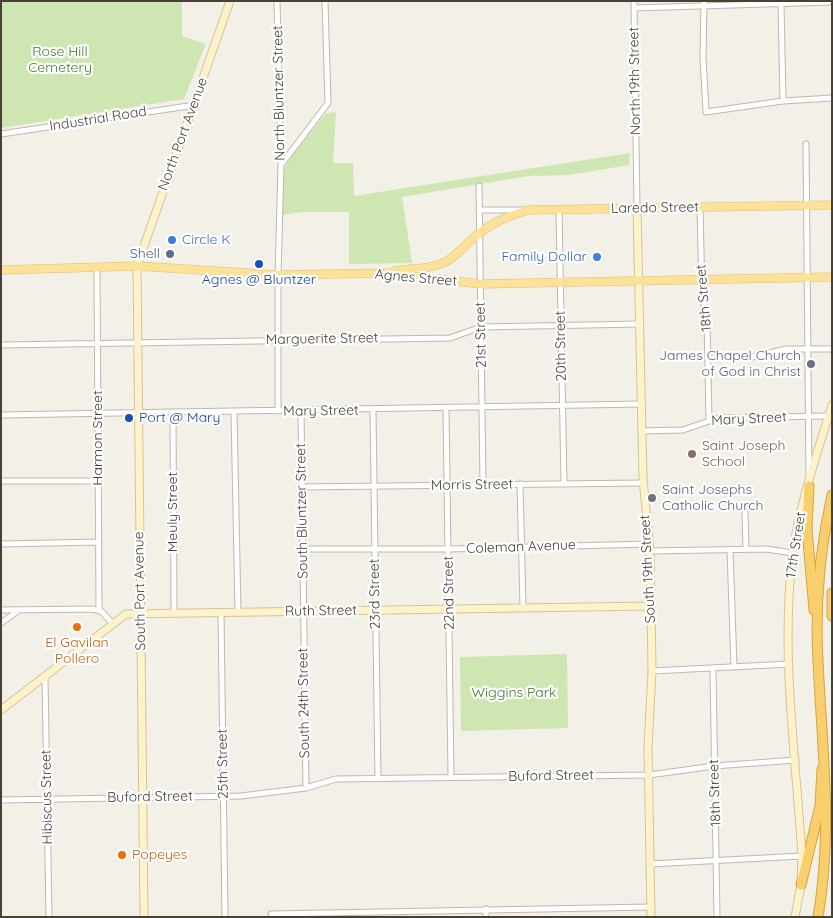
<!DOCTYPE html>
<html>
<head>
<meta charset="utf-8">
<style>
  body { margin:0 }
  #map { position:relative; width:833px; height:918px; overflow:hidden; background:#f3f0e8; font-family:Quicksand,sans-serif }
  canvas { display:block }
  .frame { position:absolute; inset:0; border:2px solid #474137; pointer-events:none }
</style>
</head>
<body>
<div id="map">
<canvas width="833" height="918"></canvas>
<div class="frame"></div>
</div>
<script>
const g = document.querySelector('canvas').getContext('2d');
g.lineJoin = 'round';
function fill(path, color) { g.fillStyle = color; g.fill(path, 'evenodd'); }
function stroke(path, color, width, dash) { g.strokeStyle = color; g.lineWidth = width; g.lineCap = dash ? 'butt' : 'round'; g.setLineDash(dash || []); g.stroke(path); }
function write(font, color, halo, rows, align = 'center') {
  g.font = font + ' Quicksand,sans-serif'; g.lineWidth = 4.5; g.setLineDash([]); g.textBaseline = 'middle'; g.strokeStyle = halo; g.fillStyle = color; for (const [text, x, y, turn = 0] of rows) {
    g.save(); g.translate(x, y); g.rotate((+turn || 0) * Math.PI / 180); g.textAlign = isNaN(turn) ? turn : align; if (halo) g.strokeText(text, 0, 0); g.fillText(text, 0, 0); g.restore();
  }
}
fill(new Path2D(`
  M 1,1 L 182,1 L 182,36 L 206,44 L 184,99 L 1,128 Z
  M 336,112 L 333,163 L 353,163 L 354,196 L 630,153 L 629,165 L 568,175 L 528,176 L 402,197 L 412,263 L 349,264 L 349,212 L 302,212 L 282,215 L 284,169 L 288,161 L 326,113 Z
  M 567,654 L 568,728 L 461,731 L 460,657 Z`), '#cde6b2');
const street = new Path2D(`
  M 277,1 L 281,165 L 278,275 L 278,411
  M 634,1 L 637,208
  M 704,1 L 703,57 L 706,112 L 783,101 L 832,98
  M 781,3 L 783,101
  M 634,8 L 832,2
  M 1,134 L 195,105
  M 806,144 L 809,475
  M 281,165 L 328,103 L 325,1
  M 479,186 L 483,485
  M 700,207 L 702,294 L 707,320 L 709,420
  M 559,209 L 564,484
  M 479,210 L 522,210
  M 97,267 L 99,610
  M 1,345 L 450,338 L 481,327 L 640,324
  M 708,358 L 752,357 L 786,349 L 832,349
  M 446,409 L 451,777
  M 373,410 L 378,778
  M 173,412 L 174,613
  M 234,412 L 238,612
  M 1,415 L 641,404
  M 641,431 L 683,430 L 718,418 L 828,416
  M 1,481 L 98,481
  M 520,484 L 523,607
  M 301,487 L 643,483
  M 745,511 L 746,550
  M 1,544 L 99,542
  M 302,549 L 448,549 L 649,544
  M 730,550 L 734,667
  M 650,551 L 766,549 L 793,553
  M 1,610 L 93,609 L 101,611 L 113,624
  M 221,612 L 225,917
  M 1,623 L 18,611
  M 713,669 L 717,917
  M 652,671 L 789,664
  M 45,677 L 49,917
  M 306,788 L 336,779 L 649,775 L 714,766 L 796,760
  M 1,800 L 241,796 L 306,788 L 301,411
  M 650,864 L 802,856
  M 486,909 L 486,917
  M 271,914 L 651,907`);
const secondary = new Path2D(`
  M 637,208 L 643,479 L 650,551 L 651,606 L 652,671 L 648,747 L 651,917
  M 1,710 L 126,614 L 651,606
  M 144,917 L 137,266 L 230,1
  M 795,917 L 801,885 L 802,856 C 796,757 780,651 793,552 C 800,503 817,453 832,405`);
const primary = new Path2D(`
  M 1,270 L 137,266 L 278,275 L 387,273 L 480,284 L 832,277
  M 394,271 C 410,268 428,270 443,263 C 455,258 461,249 470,241 C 487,225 505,217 528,210 L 832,205`);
const highway = new Path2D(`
  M 809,486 L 807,529 L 814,610
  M 832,593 L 832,616
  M 801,885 L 820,806 L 822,769
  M 818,917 C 833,830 822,748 818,661 C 815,606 820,548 832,495`);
stroke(street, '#bfb8ab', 7);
stroke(secondary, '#d2c599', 9);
stroke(primary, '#e0c06a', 9);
stroke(highway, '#d8a43d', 11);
stroke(street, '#fff', 5);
stroke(secondary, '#fdf2c9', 7);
stroke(primary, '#fbe29a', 8);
stroke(highway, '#f9cf6e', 9);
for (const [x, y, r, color] of [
  [172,240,5,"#3f7fe0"],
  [170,254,5,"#5c6f8a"],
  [597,257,5,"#3f7fe0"],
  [259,264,5,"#1a4fb4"],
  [811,364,5,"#6b7280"],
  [129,418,5,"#1a4fb4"],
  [692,454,5,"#8d6e63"],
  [652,498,5,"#6b7280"],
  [77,627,5,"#e8710a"],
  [122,855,5,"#e8710a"]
]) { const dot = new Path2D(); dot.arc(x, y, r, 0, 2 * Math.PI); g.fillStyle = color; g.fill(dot); stroke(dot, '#fff', 2); }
write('14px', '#46772c', '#fff', [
  ["Rose Hill",60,52],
  ["Cemetery",60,68],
  ["Wiggins Park",514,693]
]);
write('14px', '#474137', '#fff', [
  ["North 19th Street",635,81,-91],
  ["North Bluntzer Street",279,93,-91],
  ["Industrial Road",98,119,-9],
  ["North Port Avenue",183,134,-70],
  ["Laredo Street",655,208,-1],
  ["Agnes Street",416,278,5],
  ["18th Street",704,298,-95],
  ["21st Street",481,335,-91],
  ["Marguerite Street",322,339,-1],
  ["20th Street",561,346,-91],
  ["Mary Street",321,411,-1],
  ["Mary Street",749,419,-3],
  ["Harmon Street",98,438,-90],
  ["Morris Street",472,485,-1],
  ["South Bluntzer Street",302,511,-91],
  ["Meuly Street",173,512,-90],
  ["17th Street",796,545,-81],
  ["Coleman Avenue",521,547,-2],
  ["South 19th Street",648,569,-93],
  ["South Port Avenue",140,591,-91],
  ["22nd Street",449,593,-91],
  ["23rd Street",375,594,-91],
  ["Ruth Street",321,611,-1],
  ["South 24th Street",304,703,-91],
  ["25th Street",223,764,-91],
  ["Buford Street",551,776,-1],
  ["18th Street",715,793,-92],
  ["Hibiscus Street",47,797,-91],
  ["Buford Street",150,797,-1]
]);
write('14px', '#366cbe', '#fff', [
  ["Circle K",182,240],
  ["Family Dollar",587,257,"right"]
], 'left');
write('14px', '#4e5e75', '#fff', [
  ["Shell",160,254]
], 'right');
write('14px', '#164399', '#fff', [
  ["Agnes @ Bluntzer",259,280],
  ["Port @ Mary",139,418,"left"]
]);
write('14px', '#5b616d', '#fff', [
  ["James Chapel Church",801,356],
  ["of God in Christ",801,372],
  ["Saint Josephs",662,490,"left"],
  ["Catholic Church",662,506,"left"]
], 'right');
write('14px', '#785e54', '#fff', [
  ["Saint Joseph",702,446],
  ["School",702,462]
], 'left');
write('14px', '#c56008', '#fff', [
  ["El Gavilan",77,643],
  ["Pollero",77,659],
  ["Popeyes",132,855,"left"]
]);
</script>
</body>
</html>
